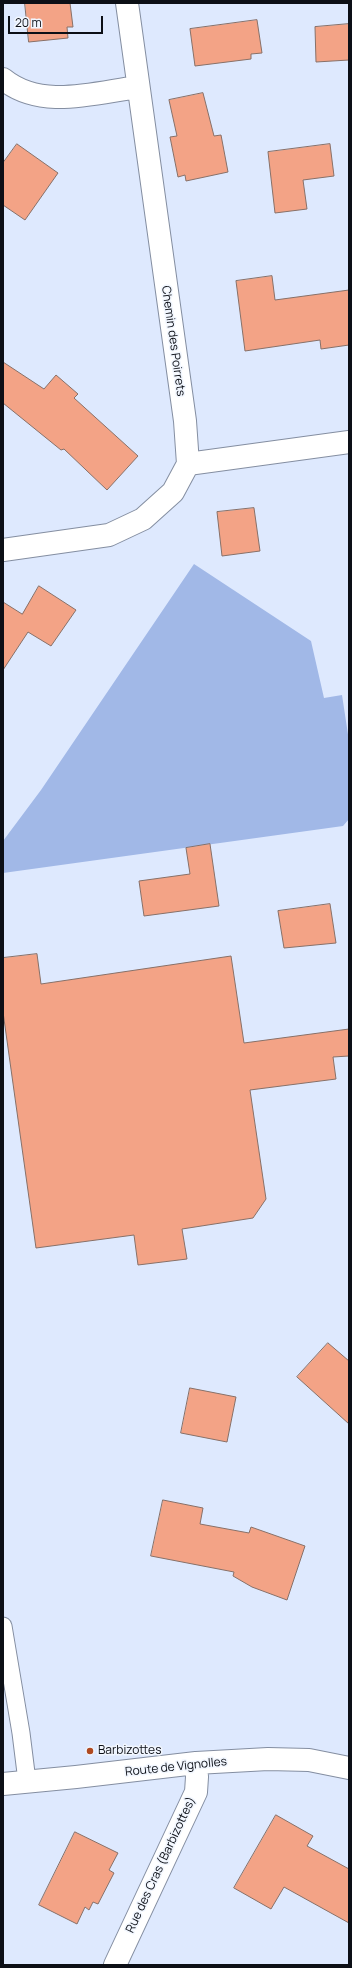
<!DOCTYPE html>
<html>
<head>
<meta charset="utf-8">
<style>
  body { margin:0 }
  #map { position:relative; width:352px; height:1968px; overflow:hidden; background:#dee9fe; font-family:Manrope,sans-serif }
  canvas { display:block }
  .frame { position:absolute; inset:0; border:4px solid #0c0f16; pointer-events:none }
  .scale { position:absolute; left:8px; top:16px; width:95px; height:18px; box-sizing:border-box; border:2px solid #0c0f16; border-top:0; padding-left:5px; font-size:12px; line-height:14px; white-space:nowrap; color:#0c0f16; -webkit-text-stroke:3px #f1f6fe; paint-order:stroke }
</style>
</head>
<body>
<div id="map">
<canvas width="352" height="1968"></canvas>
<div class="frame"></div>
<div class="scale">20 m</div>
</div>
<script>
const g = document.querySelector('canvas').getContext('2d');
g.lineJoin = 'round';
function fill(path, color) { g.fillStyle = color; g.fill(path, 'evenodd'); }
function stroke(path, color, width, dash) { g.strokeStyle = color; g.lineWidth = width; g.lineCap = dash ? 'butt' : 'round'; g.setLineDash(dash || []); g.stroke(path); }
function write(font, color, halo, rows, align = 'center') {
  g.font = font + ' Manrope,sans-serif'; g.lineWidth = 3; g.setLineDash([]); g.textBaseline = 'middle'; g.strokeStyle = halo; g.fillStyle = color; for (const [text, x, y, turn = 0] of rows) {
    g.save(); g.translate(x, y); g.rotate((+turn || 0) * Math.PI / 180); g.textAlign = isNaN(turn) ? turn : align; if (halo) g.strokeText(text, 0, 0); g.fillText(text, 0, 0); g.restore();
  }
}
fill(new Path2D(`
  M 194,564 L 311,641 L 324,698 L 342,695 L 349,741 L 349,819 L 343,826 L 3,873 L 3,841 L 41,790 Z`), '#a1b8e7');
const building = new Path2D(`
  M 25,3 L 70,3 L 73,27 L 67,27 L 68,38 L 29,42 Z
  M 257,20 L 262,53 L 251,54 L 251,59 L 195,66 L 190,29 Z
  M 349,24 L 349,60 L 316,62 L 315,27 Z
  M 203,93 L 214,136 L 221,135 L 228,172 L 186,181 L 185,175 L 178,177 L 170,137 L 177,136 L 169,100 Z
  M 17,144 L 58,173 L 25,220 L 3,205 L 3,163 Z
  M 330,144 L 334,176 L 303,180 L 307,209 L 275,213 L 268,152 Z
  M 272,276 L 275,300 L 349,290 L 349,345 L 321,349 L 320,340 L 245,351 L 236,281 Z
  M 3,362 L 44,389 L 56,375 L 78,394 L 74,398 L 138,456 L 107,490 L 64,449 L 61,450 L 3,403 Z
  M 254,508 L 260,551 L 222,556 L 217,512 Z
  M 39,586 L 76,610 L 51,646 L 28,632 L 3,670 L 3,602 L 22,614 Z
  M 210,844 L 219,906 L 144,916 L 139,881 L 190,874 L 186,848 Z
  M 330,904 L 336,943 L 284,948 L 278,911 Z
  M 37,954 L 41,984 L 231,956 L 244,1043 L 349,1029 L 349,1056 L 333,1057 L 336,1079 L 250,1090 L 266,1199 L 253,1218 L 182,1229 L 187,1259 L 138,1265 L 134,1235 L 36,1248 L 3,1012 L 3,958 Z
  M 328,1343 L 349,1361 L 349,1424 L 297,1377 Z
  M 190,1388 L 236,1397 L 227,1442 L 181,1433 Z
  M 163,1500 L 203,1508 L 200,1524 L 249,1533 L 251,1527 L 305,1546 L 287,1600 L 252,1587 L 233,1576 L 234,1572 L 151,1556 Z
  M 276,1815 L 313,1836 L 307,1846 L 349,1869 L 349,1923 L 284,1887 L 271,1909 L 234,1888 Z
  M 75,1832 L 118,1853 L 109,1870 L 114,1873 L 98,1904 L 93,1902 L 89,1910 L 85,1907 L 77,1924 L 39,1905 Z`);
fill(building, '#f3a386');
stroke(building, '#877068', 1);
const service = new Path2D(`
  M 3,1626 L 21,1733 L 27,1781`);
const minor = new Path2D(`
  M 3,79 C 41,110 93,93 138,87
  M 188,464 L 349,442
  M 3,550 L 109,535 L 143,519 L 173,492 L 188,464 L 185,421 L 127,3
  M 3,1784 L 76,1777 L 196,1763 L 268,1759 L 309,1760 L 349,1768
  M 115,1965 L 196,1792 L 197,1777 L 196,1763`);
stroke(service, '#848ea1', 19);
stroke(minor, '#848ea1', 24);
stroke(service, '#fff', 17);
stroke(minor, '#fff', 22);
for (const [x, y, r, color] of [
  [90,1751,4,"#af4920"]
]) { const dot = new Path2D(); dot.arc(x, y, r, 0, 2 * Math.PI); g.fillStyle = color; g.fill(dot); stroke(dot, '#f1f6fe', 1.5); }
write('12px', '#0c0f16', '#f1f6fe', [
  ["Chemin des Poirrets",173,341,82],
  ["Route de Vignolles",176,1767,-6],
  ["Rue des Cras (Barbizottes)",161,1865,-65]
]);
write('12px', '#0c0f16', '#f1f6fe', [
  ["Barbizottes",98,1751]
], 'left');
</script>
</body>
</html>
